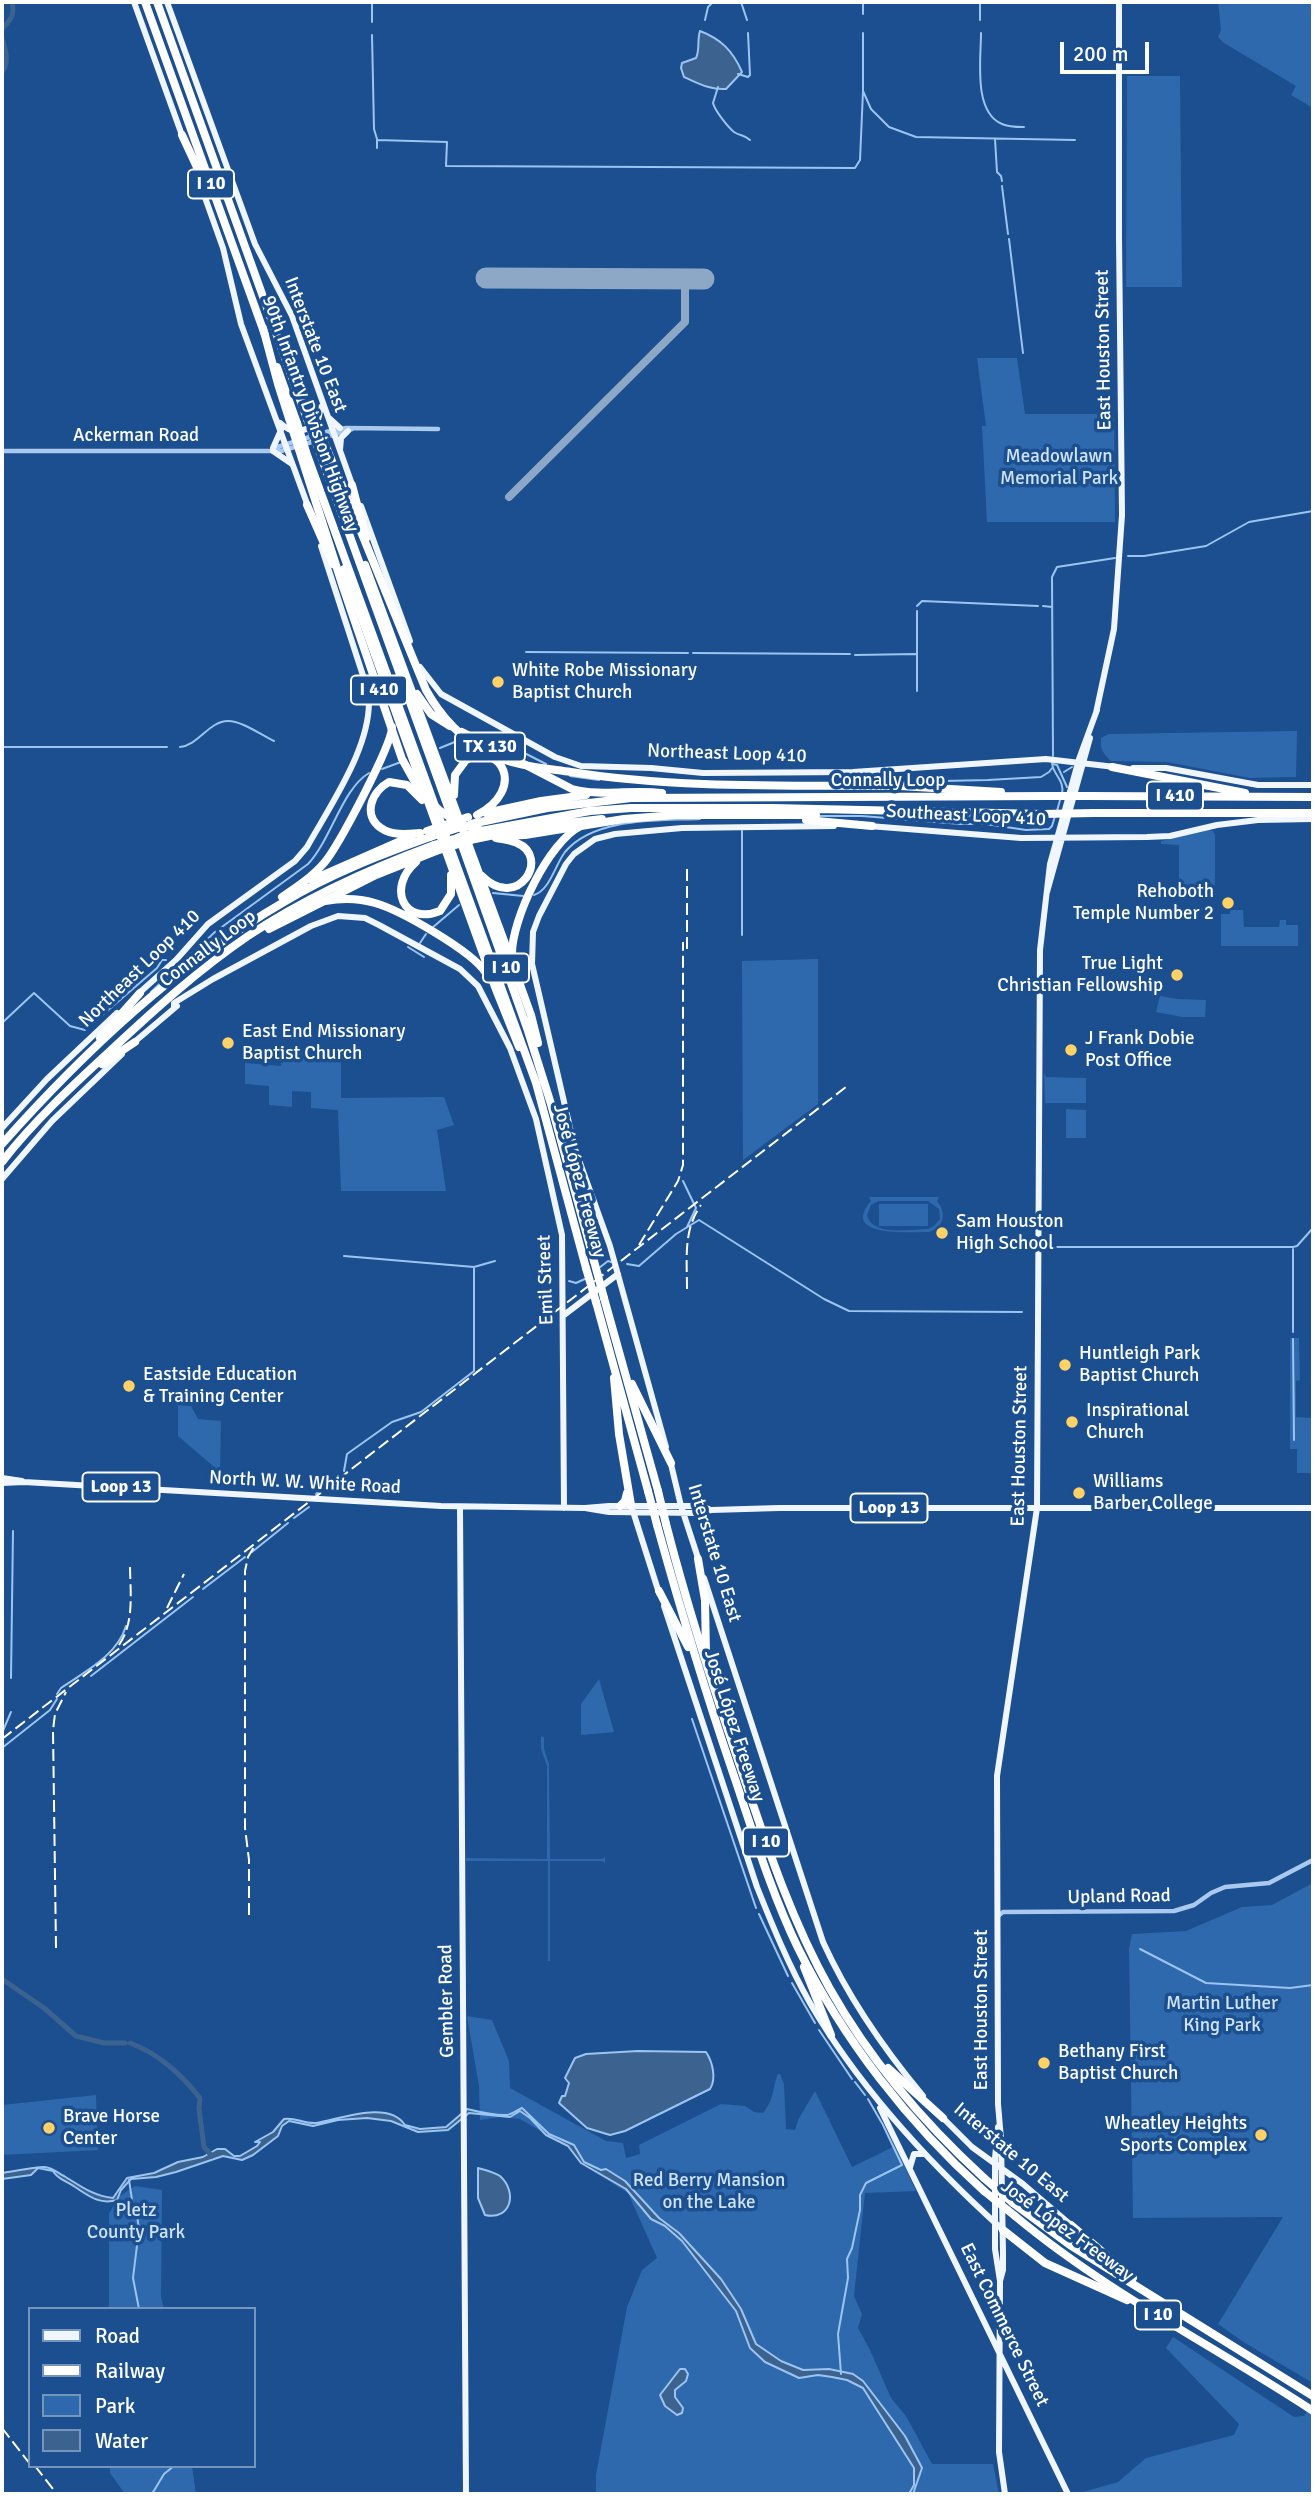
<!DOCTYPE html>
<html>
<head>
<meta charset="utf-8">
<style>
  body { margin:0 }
  #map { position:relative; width:1315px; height:2496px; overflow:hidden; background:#1b4f8f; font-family:Signika,sans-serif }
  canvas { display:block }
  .frame { position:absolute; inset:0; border:4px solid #fff; pointer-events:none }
  .legend { position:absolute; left:28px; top:2307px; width:228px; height:161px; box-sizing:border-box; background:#1b4f8f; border:2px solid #7695bc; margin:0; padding:9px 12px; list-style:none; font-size:21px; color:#fff }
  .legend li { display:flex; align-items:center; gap:14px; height:35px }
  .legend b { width:35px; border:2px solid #7695bc }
  .scale { position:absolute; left:1060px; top:42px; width:89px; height:32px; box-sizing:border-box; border:4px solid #fff; border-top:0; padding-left:9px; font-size:21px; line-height:24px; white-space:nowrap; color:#fff; -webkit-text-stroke:5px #1b4f8f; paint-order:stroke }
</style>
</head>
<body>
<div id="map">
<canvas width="1315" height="2496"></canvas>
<div class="frame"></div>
<ul class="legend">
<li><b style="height:9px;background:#f0f6ff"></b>Road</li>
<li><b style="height:9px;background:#fff"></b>Railway</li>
<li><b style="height:19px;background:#2e69ad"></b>Park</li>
<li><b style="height:19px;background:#3c6290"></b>Water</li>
</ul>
<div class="scale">200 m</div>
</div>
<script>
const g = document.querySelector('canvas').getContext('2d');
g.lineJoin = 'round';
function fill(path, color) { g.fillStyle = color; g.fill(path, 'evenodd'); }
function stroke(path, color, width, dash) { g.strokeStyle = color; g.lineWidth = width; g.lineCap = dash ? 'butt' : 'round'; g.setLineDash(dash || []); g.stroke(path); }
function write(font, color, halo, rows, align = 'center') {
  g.font = font + ' Signika,sans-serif'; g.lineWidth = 7; g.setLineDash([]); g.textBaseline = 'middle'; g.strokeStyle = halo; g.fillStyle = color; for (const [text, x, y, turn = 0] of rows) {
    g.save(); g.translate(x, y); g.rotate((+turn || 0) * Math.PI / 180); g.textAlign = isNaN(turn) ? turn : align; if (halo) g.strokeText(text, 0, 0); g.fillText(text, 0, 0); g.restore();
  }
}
fill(new Path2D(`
  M 1218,2 L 1313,2 L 1313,108 L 1291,95 L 1296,86 L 1224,43 L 1218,37 L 1221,30 Z
  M 1127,76 L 1180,76 L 1182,287 L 1126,287 Z
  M 977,358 L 1017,358 L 1025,414 L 1114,414 L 1115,522 L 987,522 L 982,426 L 986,426 Z
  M 1297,731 L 1296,777 L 1250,778 L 1167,762 L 1111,761 C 1103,753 1100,750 1101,738 L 1109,734 Z
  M 1208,830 L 1213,831 L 1215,835 L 1215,891 L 1179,893 L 1179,845 L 1161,844 L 1161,841 Z
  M 1230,910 L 1243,910 L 1244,927 L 1279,927 L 1280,920 L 1286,920 L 1286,925 L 1298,925 L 1298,946 L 1221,946 L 1221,914 L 1230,914 Z
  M 818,959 L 818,1104 L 743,1160 L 742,961 Z
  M 1160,996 L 1177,999 L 1206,1000 L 1205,1017 L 1182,1017 L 1156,1012 Z
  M 337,1049 L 337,1055 L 341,1058 L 341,1098 L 444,1097 L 454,1125 L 437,1130 L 446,1191 L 341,1191 L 338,1110 L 311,1108 L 311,1092 L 292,1091 L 292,1107 L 269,1105 L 269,1086 L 245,1084 L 245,1063 L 281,1066 L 282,1051 Z
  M 1044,1073 L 1046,1077 L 1086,1078 L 1086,1103 L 1045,1103 Z
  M 1066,1109 L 1086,1110 L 1086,1138 L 1066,1138 Z
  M 869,1197 L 939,1197 L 937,1201 C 947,1213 944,1227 929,1232 C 912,1232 839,1238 871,1201 ZM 879,1201 L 928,1201 L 939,1209 L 940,1219 L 934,1226 L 928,1229 C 911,1229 872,1237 867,1215 L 871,1205 Z
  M 879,1204 L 928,1204 L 928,1226 L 879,1226 Z
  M 1290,1338 L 1299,1338 L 1300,1380 L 1296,1381 L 1296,1417 L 1313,1418 L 1313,1473 L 1297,1473 L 1297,1449 L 1290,1449 Z
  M 178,1390 L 178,1405 L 191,1406 L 198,1419 L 221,1421 L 220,1472 L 178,1436 Z
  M 599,1679 L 614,1732 L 581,1735 L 581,1704 Z
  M 541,1736 L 544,1737 L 544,1749 L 549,1764 L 550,1859 L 602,1859 L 605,1857 L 605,1863 L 602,1861 L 550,1861 L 550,1961 L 548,1961 L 548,1861 L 466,1861 L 466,1858 L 547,1859 L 547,1766 L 541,1749 Z
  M 1313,1883 L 1313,2383 L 1245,2343 L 1218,2324 L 1283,2217 L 1133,2218 L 1129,1949 L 1132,1934 L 1186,1931 L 1242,1907 L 1272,1905 Z
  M 467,2016 L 492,2020 L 509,2061 L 510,2088 L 606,2141 L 623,2143 L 626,2158 L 640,2154 L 639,2145 L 721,2104 L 745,2106 L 754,2112 L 763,2113 C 776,2096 771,2091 778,2074 L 780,2074 L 784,2084 L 786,2129 L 795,2130 L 798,2120 L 815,2091 L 852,2167 L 895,2146 L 916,2191 L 865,2193 L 854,2296 L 862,2314 L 858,2328 L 870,2350 L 891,2398 L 906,2416 L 932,2464 L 993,2464 L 999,2494 L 596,2494 L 596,2475 L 627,2307 L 642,2270 L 657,2258 L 628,2193 L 580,2163 L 568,2147 L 520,2119 L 501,2117 L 480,2120 L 479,2086 Z
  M 96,2095 L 98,2150 L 2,2155 L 2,2105 Z
  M 135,2186 L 162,2190 L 161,2297 L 164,2309 L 109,2309 L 109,2214 L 118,2197 Z
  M 1173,2337 L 1294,2417 L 1304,2416 L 1313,2401 L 1312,2494 L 1076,2494 L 1118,2482 L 1146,2458 L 1234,2435 L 1239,2424 L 1166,2348 Z
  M 110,2466 L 192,2466 L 196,2494 L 125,2494 L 110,2473 Z`), '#2e69ad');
const water = new Path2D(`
  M 700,31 C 721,39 733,51 742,72 L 726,89 C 709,90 698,83 684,77 L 681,68 L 682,63 L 696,58 C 700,50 697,40 700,31 Z
  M 638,2051 L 706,2052 C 712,2061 717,2078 710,2089 L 625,2131 L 610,2135 L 587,2128 L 559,2103 L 562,2096 L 565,2096 L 569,2083 L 565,2078 L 575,2058 L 586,2054 Z
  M 522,2108 L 549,2134 L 574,2145 L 584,2162 L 601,2170 L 606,2169 L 625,2181 L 659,2218 L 679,2233 L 721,2279 L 741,2309 L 756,2344 L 781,2361 L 803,2370 L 829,2369 L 853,2374 L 863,2381 L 905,2436 L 920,2464 L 922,2468 L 913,2494 L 909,2494 L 914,2485 L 914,2468 L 863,2388 L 847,2380 L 832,2377 L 818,2375 L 799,2378 L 765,2362 L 750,2348 L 736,2311 L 682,2241 L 665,2226 L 651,2219 L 626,2189 L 581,2163 L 568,2146 L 546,2135 L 530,2118 L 520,2111 L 510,2117 L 469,2113 L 448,2130 L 418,2132 L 391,2121 L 367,2118 L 338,2120 L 313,2126 L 289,2121 L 282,2126 L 278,2136 L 253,2155 L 242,2160 L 223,2156 L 176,2172 L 156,2177 L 131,2179 L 121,2190 L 117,2200 C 99,2205 89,2196 75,2187 C 67,2181 58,2180 53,2171 L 38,2168 L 31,2175 L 2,2179 L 2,2173 C 10,2172 40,2166 45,2167 C 53,2168 58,2173 64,2176 C 79,2185 93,2196 113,2198 L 127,2178 L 154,2173 L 178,2162 L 203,2157 L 217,2149 L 225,2149 L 234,2156 L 240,2156 L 257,2146 L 260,2142 L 255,2142 L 273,2132 L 284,2119 C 295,2117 304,2124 316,2123 C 338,2120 388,2099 405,2125 L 420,2129 L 446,2127 L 467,2109 C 480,2112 494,2116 507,2115 C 512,2114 517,2110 522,2108 Z
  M 478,2168 C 485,2170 494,2172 500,2176 C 518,2192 511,2221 485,2215 L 478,2198 Z
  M 680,2369 L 685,2369 L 688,2374 L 686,2381 L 675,2390 L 675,2397 L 683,2408 L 682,2413 L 677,2415 L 665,2406 L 660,2395 Z`);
fill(water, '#3c6290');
stroke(water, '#9cc4f0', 2);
stroke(new Path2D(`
  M 372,2 L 372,22
  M 741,2 L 747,20
  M 863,2 L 863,14
  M 980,2 L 980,20
  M 705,20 L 708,7 L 713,2
  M 863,33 L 863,91 L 871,109 L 889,127 L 916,137 L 1075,140
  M 981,33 C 981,59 973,112 1002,124 C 1008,127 1017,127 1024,127
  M 372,35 L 374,129 L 377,139
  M 738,74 L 748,77 L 750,75 L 748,33
  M 718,87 L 713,103 C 715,111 728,127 734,132 C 740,136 745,135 750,140
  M 995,139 L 997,172 L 1001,176 L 1002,181
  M 377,148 L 377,140 L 447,142 L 446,166 L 855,168 L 860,160 L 863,91
  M 1002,186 L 1008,234
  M 1009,239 L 1023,353
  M 1128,556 L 1144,556 L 1206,546 L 1249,522 L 1313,511
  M 917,606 L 922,601 L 1038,606
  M 1043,606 L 1052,607
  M 917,611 L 917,691
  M 526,652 L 688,653
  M 693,653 L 850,654
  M 855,655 L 916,654
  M 474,733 L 487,734 L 546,764
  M 2,747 L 167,747
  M 180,747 C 199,745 209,721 228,721 C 242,721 261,735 274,741
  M 440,748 L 462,739
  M 1053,756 L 1052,577 L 1057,567 L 1115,558
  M 1052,763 C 1053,775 1065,780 1062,794
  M 1053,764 L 1057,765 L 1067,787
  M 382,769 L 401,762
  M 1064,772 L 1072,767
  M 570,776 L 599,780
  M 898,782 L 988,780 L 1041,777 L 1049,772 L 1053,767
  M 1057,811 L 1060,800
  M 818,816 L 862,816 L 961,824 L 986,824 L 1026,830 L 1049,829 L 1052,826 L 1055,816
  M 742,831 L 742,935
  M 493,893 L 523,896
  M 534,895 C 550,890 555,865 565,852 C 594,817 658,821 700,819
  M 432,928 L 459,905
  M 420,943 L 426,934
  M 408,947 L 424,957
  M 151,992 L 215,932 L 308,864 C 331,840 342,789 369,773
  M 2,1023 L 34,993 L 70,1026 L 85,1030 L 157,968 L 162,960 L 166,960
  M 683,1181 L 696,1208 L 687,1227
  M 1048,1247 L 1293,1247 L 1297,1246 L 1313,1228
  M 1293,1249 L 1293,1332
  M 344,1256 L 474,1267 L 495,1261
  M 627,1264 L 639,1266 L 676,1234 L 699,1220 L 824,1299 L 849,1311 L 1022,1312
  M 599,1268 L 608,1261 L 611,1262
  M 569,1281 L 576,1283 L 587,1278
  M 1293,1339 L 1294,1440
  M 344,1471 L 347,1454 L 392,1422 L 421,1412 L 474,1371 L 474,1267
  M 316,1494 L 339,1475
  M 294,1518 L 309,1507
  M 252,1552 L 288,1523
  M 203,1589 L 245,1557
  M 91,1676 L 193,1597
  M 11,1678 L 13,1531
  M 57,1694 L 61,1688 C 84,1672 117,1656 126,1626
  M 692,1719 L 756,1908
  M 2,1733 L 11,1712
  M 2,1748 L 50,1710 L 57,1699
  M 759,1914 L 788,1976
  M 1140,1949 L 1206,1983 L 1290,1988 L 1313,1985
  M 792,1983 L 815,2023
  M 819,2030 L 852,2079
  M 855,2082 L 865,2095
  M 129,2180 L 132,2200
  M 136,2209 L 139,2229 L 133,2278 L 139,2309
  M 841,2374 L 838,2334 L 848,2278 L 847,2259 L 852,2248 L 860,2210 L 860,2195 L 866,2183 L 902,2165 L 883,2125 L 868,2099
  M 152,2494 L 164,2474 L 174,2466`), '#9cc4f0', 2);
stroke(new Path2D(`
  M 2,29 C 11,19 15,16 12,2
  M 2,38 C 5,49 10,62 2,72
  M 2,1979 L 44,2008 L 76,2036 L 104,2043 L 125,2043
  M 130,2043 C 159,2054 180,2073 200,2098 L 199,2109 L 204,2147 L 212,2156`), '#3c6290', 5);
stroke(new Path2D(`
  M 509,497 L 685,322 L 685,279`), '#8da7c7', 8);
stroke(new Path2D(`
  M 486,278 L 704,279`), '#8da7c7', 21);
stroke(new Path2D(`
  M 321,433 L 346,428 L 438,429
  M 323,438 L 352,429
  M 274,448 L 313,436
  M 2,451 L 281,451 L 315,441
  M 998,1916 L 1003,1912 L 1174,1911 L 1194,1905 L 1211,1893 L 1225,1887 L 1269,1883 L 1313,1860`), '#a9c9ee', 4.5);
stroke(new Path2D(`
  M 134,2 L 183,138
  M 167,2 L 255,244 L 292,316 L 353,487
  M 197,175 L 223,248 L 241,324 L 309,509
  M 329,418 L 340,428
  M 280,423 C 293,435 302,432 317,424 L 321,407
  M 273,448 L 281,430
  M 340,450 L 341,438 L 348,431
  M 273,451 L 292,464
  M 361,506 L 410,641
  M 420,667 L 441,694 L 555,757 L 581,766 L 651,768 L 703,773 L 853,772 L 1046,759 L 1115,767
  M 1096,713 L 1114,629 L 1122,515 L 1119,237 L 1119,2
  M 1133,768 L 1166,768 L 1258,785 L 1313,785
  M 869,826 L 1021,838 L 1147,837 L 1170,836 L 1217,825 L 1258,820 L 1313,819
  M 1047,892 L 1090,738
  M 138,994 L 176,960 L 208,924 L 295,861 L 307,847 C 331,804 376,740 368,691 L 321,546
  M 174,1008 L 174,1003 L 213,979 L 311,926 L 338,916 L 365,918 L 379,925 L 460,969 L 478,986 L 510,1048 L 536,1119 L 562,1235 L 564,1508
  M 132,1044 L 177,1006
  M 2,1128 L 47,1079 L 117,1013
  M 2,1179 L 52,1121 L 122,1054
  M 564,1315 L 618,1274
  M 666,1447 L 610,1246 L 575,1149 L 532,964 L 533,932 L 539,916 L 566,864 L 574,854 L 595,839 L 615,834 L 682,828 L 834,826
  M 670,1460 L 681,1506 L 699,1561
  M 2,1478 L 22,1481
  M 2,1483 L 24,1482 L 441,1506 L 585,1508 L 609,1506 L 700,1506 L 709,1509
  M 631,1505 L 659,1593
  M 460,1507 L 466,2494
  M 585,1508 L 609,1512 L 700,1513 L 711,1510 L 779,1508 L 1313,1508
  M 704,1578 L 823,1942 C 848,1997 884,2049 923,2096
  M 664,1606 L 757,1887 C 773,1927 789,1966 810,2003 C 860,2089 930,2164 1003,2230
  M 880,2108 L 1068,2494
  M 942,2117 L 972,2147 L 1023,2184 L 1071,2225
  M 998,2127 L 995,2158 L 995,2249 L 1000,2281 L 999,2452 L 1005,2494
  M 910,2167 L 914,2154 L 924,2154
  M 1000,2281 L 1003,2270 L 1003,2253 L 1001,2139 L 998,2104 L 997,1776 L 1037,1508 L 1040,950 L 1050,864 L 1079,759 L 1097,710`), '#f0f6ff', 6);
stroke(new Path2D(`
  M 145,2 L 265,335
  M 157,2 L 307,419
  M 182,135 L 209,193
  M 277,367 L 297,423
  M 299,386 L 313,415
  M 318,448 L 453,821
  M 306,452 L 536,1083 L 586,1268
  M 352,485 L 366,538
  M 307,505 L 333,564
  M 365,565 L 514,968 L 531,1015 L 538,1043
  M 344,569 L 495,987 L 519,1047
  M 417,694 L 431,714 L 450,726
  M 462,732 L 572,789 C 601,797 632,789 662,793
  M 1112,767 L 1245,793
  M 900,786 L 1001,792
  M 454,795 L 455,775 L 466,760 C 501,741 527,789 477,815
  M 1085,796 L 1313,797
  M 486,813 L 541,801 L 586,795
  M 1094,813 L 1313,813
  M 675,815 L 816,815
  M 806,820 L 872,826
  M 471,824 L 547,808 L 631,798 L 1050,796
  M 481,831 L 590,811 L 631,808 L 772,808 L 1042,814
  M 420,833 C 408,834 392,836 381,828 C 362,815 372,791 389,782 L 407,785 L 422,800
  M 459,837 L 528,1031 L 551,1104 L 594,1261
  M 475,839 L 533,827 L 602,819
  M 416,862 C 387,887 403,926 440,911 L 451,894 L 451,875
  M 482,876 C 518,912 551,857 517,843 C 511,840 503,839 496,838
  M 312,880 L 412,836
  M 282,897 C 297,887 312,877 324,863 C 338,847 392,745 392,727
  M 325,901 C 342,898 358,898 375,903 C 400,910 472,951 486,973
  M 269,929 L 376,875 L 436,851
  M 512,955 C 511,920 549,841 581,826
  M 100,1038 L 140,993
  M 102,1064 L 135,1042
  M 2,1144 C 84,1052 177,964 284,902 C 330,874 380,855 430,837
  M 2,1162 C 33,1122 72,1086 109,1052 C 153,1011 198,970 248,936 C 305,898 369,869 434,845
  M 604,1298 L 658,1491
  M 596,1302 L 648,1491
  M 614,1378 L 619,1434 L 631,1505
  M 632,1384 L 671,1463
  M 620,1506 L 625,1501 L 627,1493
  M 666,1524 C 687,1605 712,1684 739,1763 C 765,1840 790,1918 830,1989 C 870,2060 924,2123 984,2178
  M 657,1525 C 680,1608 705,1691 733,1773 C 753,1832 771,1892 798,1948 C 843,2039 908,2123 984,2191
  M 698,1559 L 705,1600 L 706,1655
  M 659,1591 L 688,1647
  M 804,1967 L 831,2035
  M 888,2068 L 943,2118
  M 1013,2203 L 1070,2245 L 1313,2396
  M 1015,2216 C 1106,2292 1214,2346 1313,2411
  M 1071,2225 L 1133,2278
  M 1003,2230 L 1045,2263 L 1127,2300`), '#fff', 8);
stroke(new Path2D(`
  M 687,869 L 687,951
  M 639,1245 L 678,1181 L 683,1165 L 683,942
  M 687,1289 C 687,1259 683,1230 701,1205
  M 167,1608 L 184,1574
  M 119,1645 C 135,1622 130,1591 130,1564
  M 2,1739 L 846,1087
  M 249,1915 L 249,1860 L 245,1828 L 245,1571 L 248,1557 L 254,1547
  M 56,1948 L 53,1730 L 55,1714 L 66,1692
  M 2,2428 L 30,2464
  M 35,2466 L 57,2494`), '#fff', 2, [12, 5]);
stroke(new Path2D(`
  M 263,328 L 278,384 L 343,587 L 402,759 L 421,793 L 439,810 L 460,824 L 500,836 L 525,835 L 624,819 L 675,815
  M 313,415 L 426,690 C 441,717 460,738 488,753 C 513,766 544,768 571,772 C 680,789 790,785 900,786
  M 307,419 L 318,448
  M 297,423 L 306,452
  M 1050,796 L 1085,796
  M 1042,814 L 1094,813
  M 427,831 L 468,817
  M 430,837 L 464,826
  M 434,845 L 474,833
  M 436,851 L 475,839
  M 594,1261 L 604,1298
  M 586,1268 L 596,1302
  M 648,1491 L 657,1525
  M 658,1491 L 666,1524
  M 984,2178 L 1013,2203
  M 984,2191 L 1015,2216`), '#fff', 8);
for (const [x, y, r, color] of [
  [498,682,7,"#ffd166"],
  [1228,903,7,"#ffd166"],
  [1177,975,7,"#ffd166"],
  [228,1043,7,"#ffd166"],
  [1071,1050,7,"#ffd166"],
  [942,1233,7,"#ffd166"],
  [1065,1365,7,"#ffd166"],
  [129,1386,7,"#ffd166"],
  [1072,1422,7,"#ffd166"],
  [1079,1493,7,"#ffd166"],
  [1044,2063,7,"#ffd166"],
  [49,2128,7,"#ffd166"],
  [1261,2135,7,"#ffd166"]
]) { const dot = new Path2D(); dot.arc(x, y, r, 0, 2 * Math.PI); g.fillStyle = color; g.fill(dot); stroke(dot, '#1b4f8f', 2.5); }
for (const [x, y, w] of [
  [211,184,46],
  [379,690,56],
  [490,747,70],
  [1175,796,56],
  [506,968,46],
  [121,1487,77],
  [889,1508,77],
  [766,1842,46],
  [1158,2315,46]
]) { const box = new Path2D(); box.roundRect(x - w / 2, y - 14.5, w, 29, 5); g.fillStyle = '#1b4f8f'; g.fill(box); stroke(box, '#fff', 2); }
write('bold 18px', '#fff', null, [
  ["I 10",211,184],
  ["I 410",379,690],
  ["TX 130",490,747],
  ["I 410",1175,796],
  ["I 10",506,968],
  ["Loop 13",121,1487],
  ["Loop 13",889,1508],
  ["I 10",766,1842],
  ["I 10",1158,2315]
]);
write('19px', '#fff', '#1b4f8f', [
  ["Interstate 10 East",315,345,69],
  ["East Houston Street",1104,350,-91],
  ["90th Infantry Division Highway",310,414,70],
  ["Ackerman Road",136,436],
  ["Northeast Loop 410",727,754,2],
  ["Connally Loop",888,781],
  ["Southeast Loop 410",966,816,3],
  ["Connally Loop",208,949,-37],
  ["Northeast Loop 410",140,969,-44],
  ["José López Freeway",579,1181,75],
  ["Emil Street",546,1280,-92],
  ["East Houston Street",1020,1446,-89],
  ["North W. W. White Road",305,1483,3],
  ["Interstate 10 East",714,1553,73],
  ["José López Freeway",734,1726,72],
  ["Upland Road",1119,1897,-1],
  ["Gembler Road",447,2001,-91],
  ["East Houston Street",982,2010,-90],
  ["Interstate 10 East",1011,2153,40],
  ["José López Freeway",1067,2231,36],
  ["East Commerce Street",1004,2325,64]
]);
write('19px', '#cfe3fa', '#1b4f8f', [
  ["Meadowlawn",1059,457],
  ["Memorial Park",1059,479],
  ["Martin Luther",1222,2004],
  ["King Park",1222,2026],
  ["Red Berry Mansion",709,2181],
  ["on the Lake",709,2203],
  ["Pletz",136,2211],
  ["County Park",136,2233]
]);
write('19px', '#fff', '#1b4f8f', [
  ["White Robe Missionary",512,671],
  ["Baptist Church",512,693],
  ["Rehoboth",1214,892,"right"],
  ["Temple Number 2",1214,914,"right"],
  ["True Light",1163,964,"right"],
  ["Christian Fellowship",1163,986,"right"],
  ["East End Missionary",242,1032],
  ["Baptist Church",242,1054],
  ["J Frank Dobie",1085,1039],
  ["Post Office",1085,1061],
  ["Sam Houston",956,1222],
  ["High School",956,1244],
  ["Huntleigh Park",1079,1354],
  ["Baptist Church",1079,1376],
  ["Eastside Education",143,1375],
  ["& Training Center",143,1397],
  ["Inspirational",1086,1411],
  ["Church",1086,1433],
  ["Williams",1093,1482],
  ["Barber College",1093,1504],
  ["Bethany First",1058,2052],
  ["Baptist Church",1058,2074],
  ["Brave Horse",63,2117],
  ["Center",63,2139],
  ["Wheatley Heights",1247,2124,"right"],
  ["Sports Complex",1247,2146,"right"]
], 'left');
</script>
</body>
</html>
